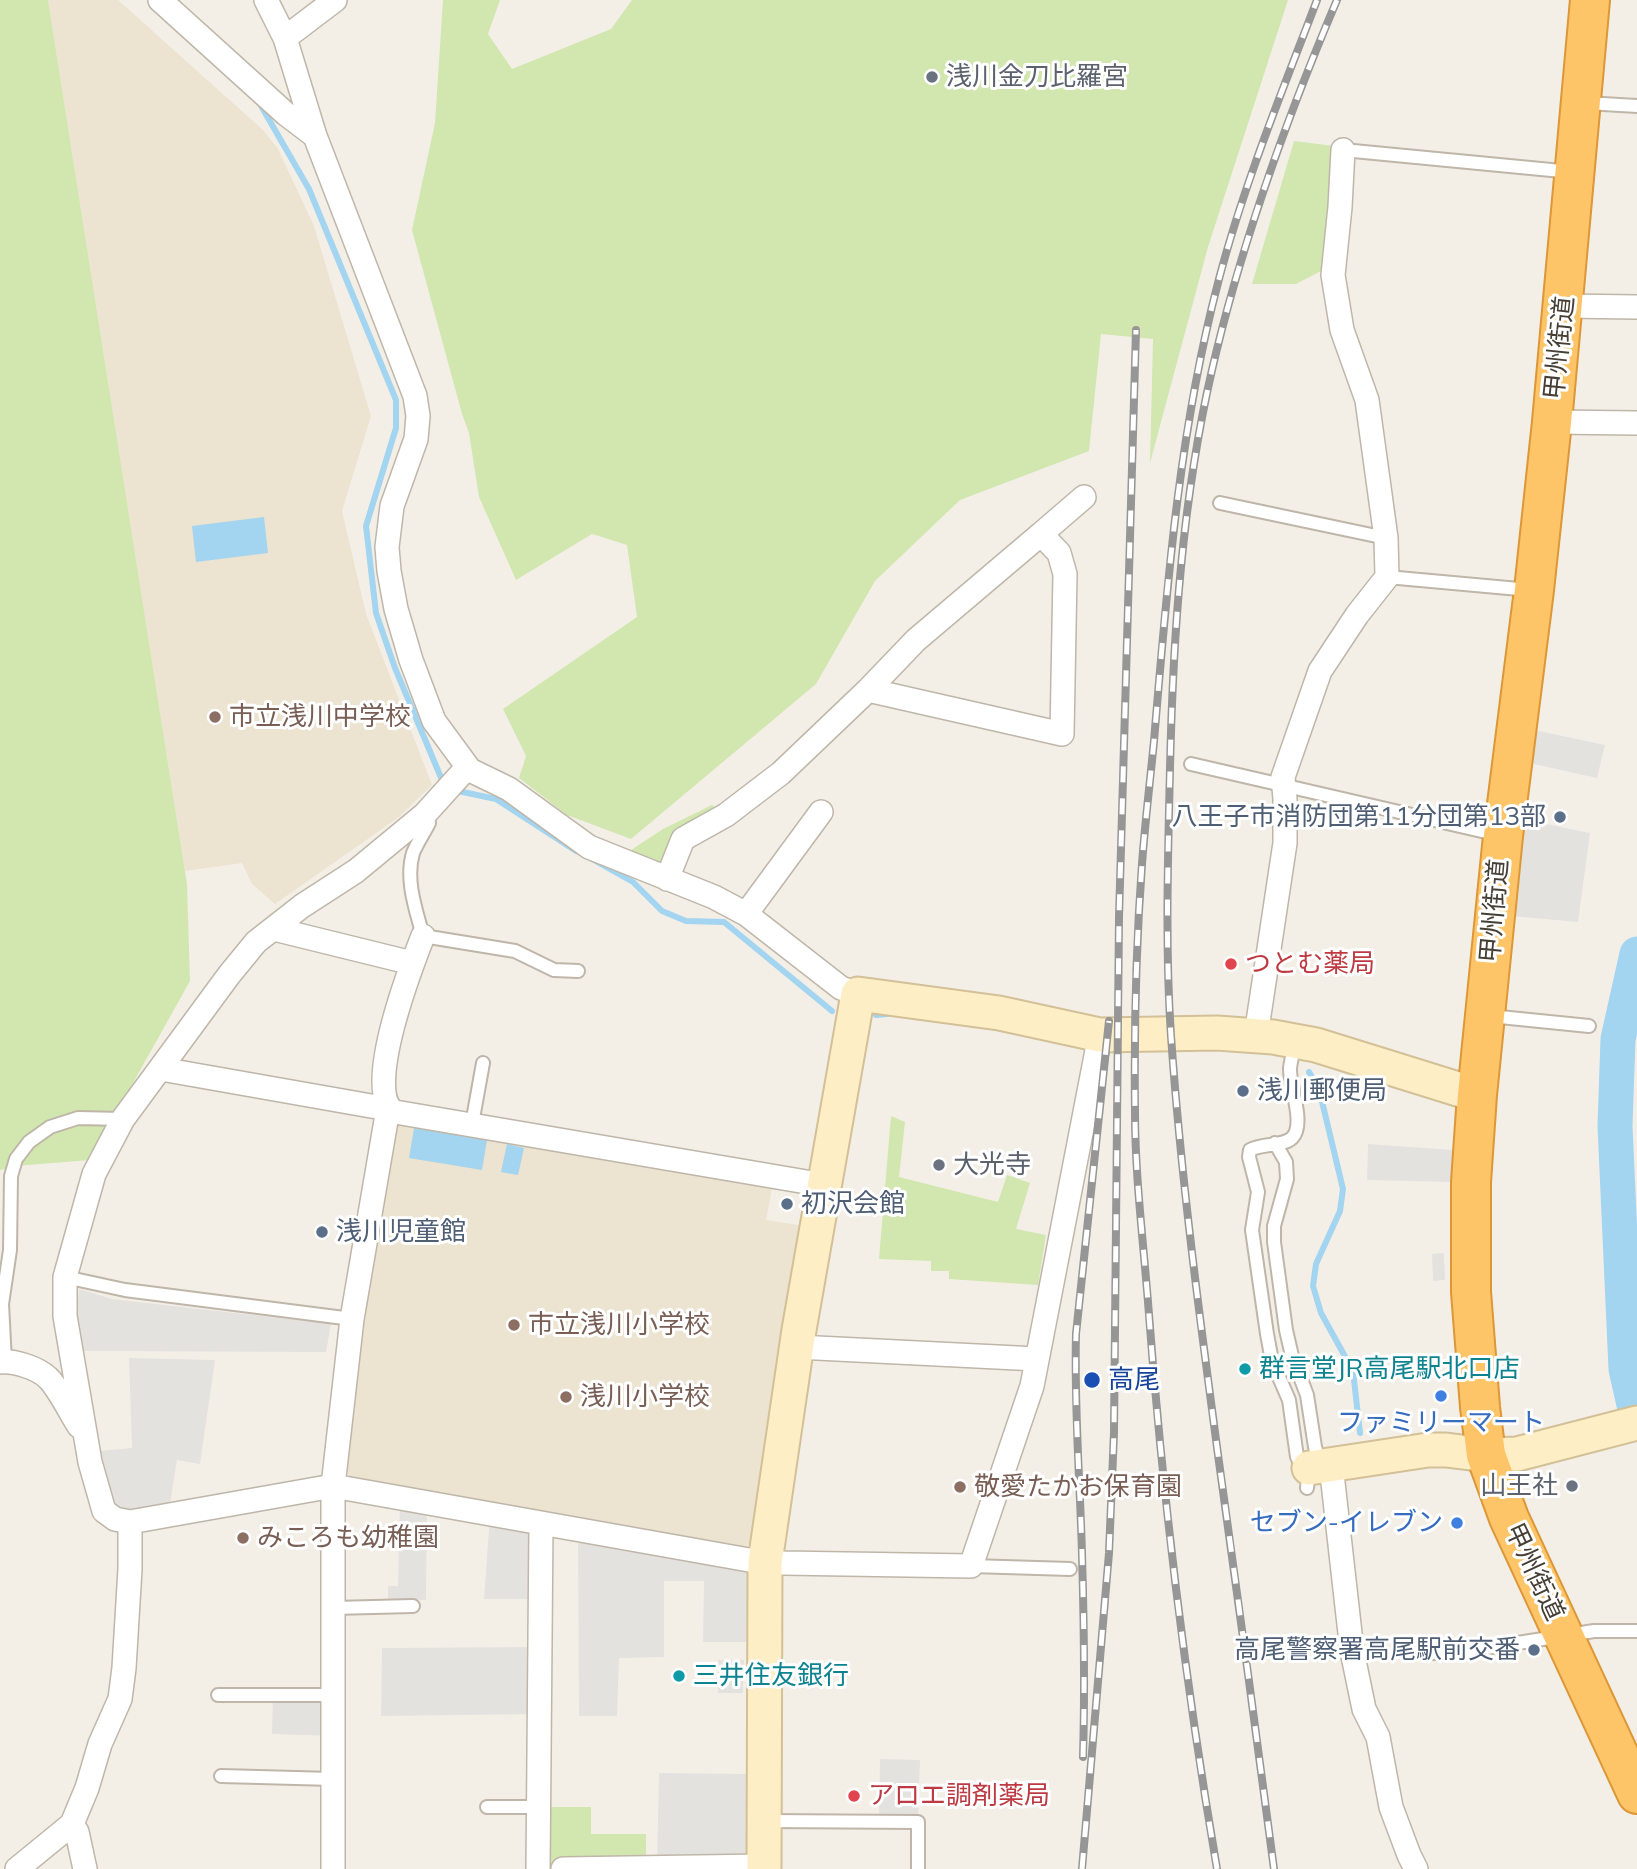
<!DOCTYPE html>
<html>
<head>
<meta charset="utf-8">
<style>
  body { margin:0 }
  canvas { display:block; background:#f3efe7 }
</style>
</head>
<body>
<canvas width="1637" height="1869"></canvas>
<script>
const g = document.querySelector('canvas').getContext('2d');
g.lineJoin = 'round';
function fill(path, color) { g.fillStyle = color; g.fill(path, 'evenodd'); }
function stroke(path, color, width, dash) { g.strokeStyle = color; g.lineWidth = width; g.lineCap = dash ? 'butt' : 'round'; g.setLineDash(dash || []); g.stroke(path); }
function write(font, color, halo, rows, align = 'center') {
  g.font = font + ' Mulish,"Noto Sans JP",sans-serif'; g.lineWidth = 6; g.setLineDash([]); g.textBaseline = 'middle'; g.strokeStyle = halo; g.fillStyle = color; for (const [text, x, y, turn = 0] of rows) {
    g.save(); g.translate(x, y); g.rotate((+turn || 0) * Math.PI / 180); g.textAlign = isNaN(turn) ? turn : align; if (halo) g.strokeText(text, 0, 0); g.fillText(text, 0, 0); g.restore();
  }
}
fill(new Path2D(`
  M 48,0 L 118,0 L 263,130 L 278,149 L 314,226 L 371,416 L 342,511 L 366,614 L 432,785 L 399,817 L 275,904 L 252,884 L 242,863 L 185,871 Z
  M 395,1112 L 774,1177 L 766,1220 L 805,1226 L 755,1536 L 744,1550 L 350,1478 L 344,1466 Z`), '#ece3d0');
fill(new Path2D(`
  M 0,0 L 48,0 L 187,884 L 190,981 L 90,1160 L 15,1166 L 0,1170 Z
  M 443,0 L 500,0 L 488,34 L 512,69 L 611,29 L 632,0 L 1288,0 L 1208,247 L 1150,463 L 1153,339 L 1101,334 L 1089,451 L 960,500 L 875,581 L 816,684 L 631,839 L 567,815 L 519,778 L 526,756 L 503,709 L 637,617 L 627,545 L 592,534 L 516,580 L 479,497 L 469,433 L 462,414 L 412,230 L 435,123 Z
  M 1294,141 L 1334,146 L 1321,271 L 1296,284 L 1252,284 Z
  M 712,805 L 726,815 L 683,839 L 667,879 L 616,860 L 663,829 Z
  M 891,1116 L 905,1122 L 899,1177 L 998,1202 L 1007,1175 L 1030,1183 L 1016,1229 L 1046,1235 L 1038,1285 L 949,1279 L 949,1271 L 931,1271 L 931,1261 L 879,1259 Z
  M 538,1807 L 591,1807 L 591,1834 L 646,1834 L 646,1868 L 538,1869 Z`), '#d1e7af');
fill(new Path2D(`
  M 1534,730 L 1605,745 L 1597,778 L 1529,763 Z
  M 1521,819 L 1590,833 L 1578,922 L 1511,916 Z
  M 1368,1144 L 1454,1150 L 1452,1182 L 1367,1180 Z
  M 1444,1253 L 1445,1280 L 1433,1281 L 1432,1254 Z
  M 79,1289 L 112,1299 L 331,1324 L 326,1352 L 82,1351 L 77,1314 Z
  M 129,1358 L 215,1360 L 200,1464 L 177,1460 L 170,1504 L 137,1509 L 115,1519 L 88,1452 L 132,1448 Z
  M 400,1499 L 427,1503 L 426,1600 L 388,1599 L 388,1586 L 398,1586 Z
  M 490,1515 L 541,1524 L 540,1599 L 484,1599 Z
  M 578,1530 L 749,1560 L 752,1642 L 703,1642 L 704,1581 L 664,1581 L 664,1657 L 619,1658 L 617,1716 L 579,1716 Z
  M 540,1647 L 539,1714 L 381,1716 L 382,1648 Z
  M 718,1660 L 744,1660 L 743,1693 L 718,1693 Z
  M 273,1695 L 333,1695 L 333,1736 L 272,1734 Z
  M 880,1759 L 920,1760 L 918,1822 L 879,1821 Z
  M 659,1773 L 749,1774 L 748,1866 L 657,1868 Z`), '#e4e2df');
fill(new Path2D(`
  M 264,517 L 268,553 L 196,562 L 192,526 Z
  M 414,1128 L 487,1140 L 482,1170 L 409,1158 Z
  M 507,1144 L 524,1148 L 518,1175 L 501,1172 Z`), '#a3d4f0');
stroke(new Path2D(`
  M 260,104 L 309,189 L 396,400 L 396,428 L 366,526 L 376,613 L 395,668 L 442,780 L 458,791 L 496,799 L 576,851
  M 592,859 L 633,882 L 662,911 L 686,921 L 724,922 L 832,1011
  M 876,1015 L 887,1014
  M 1309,1072 L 1319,1089 L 1343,1189 L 1340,1211 L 1316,1264 L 1313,1286 L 1321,1313 L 1353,1371 L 1360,1433`), '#a3d4f0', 6);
stroke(new Path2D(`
  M 1637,954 L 1618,1039 L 1615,1126 L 1626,1369 L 1637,1418`), '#a3d4f0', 35);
const lane = new Path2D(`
  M 1586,103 L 1637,106
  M 1343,150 L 1572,172
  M 1220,503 L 1386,538
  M 1387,577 L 1530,590
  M 1191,764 L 1499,835
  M 425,814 L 429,823 C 424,833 417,843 413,853 C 405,880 416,910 423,936 L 515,951 L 554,970 L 578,971
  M 1490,1016 L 1589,1026
  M 1296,1041 C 1294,1050 1291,1059 1290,1068 C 1289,1086 1306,1124 1292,1138 C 1282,1147 1262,1143 1250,1150 L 1249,1157 L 1258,1192 L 1252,1230 L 1267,1334 L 1272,1361 L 1289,1400 L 1297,1457 L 1302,1464 L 1309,1468 L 1307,1488
  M 472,1124 L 483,1063
  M 1275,1143 L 1286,1162 L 1287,1179 L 1274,1226 L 1274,1242 L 1286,1330 L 1292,1356 L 1307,1395 L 1315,1447 L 1317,1454 L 1324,1462
  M 65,1277 L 125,1290 L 352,1319
  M 5,1361 L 2,1304 L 10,1250 L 11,1176 L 16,1159 L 29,1142 L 50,1127 L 78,1118 L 123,1119
  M 971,1566 L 1070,1569
  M 333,1608 L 413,1606
  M 1417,1653 L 1454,1653 L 1594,1631 L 1637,1631
  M 218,1695 L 333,1695
  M 221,1776 L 333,1779
  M 487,1807 L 538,1807
  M 767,1821 L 918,1822 L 918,1869`);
const street = new Path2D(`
  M 160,0 L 286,114 L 315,136
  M 266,0 L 285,38 L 315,136 L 415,396 L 418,416 L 416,439 L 392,506 L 387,547 L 389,571 L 396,609 L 411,660 L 434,721 L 470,770 L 509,789 L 589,847 L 714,897 L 746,914 L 841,988 L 858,994
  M 285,38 L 335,0
  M 1564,306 L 1637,307
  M 1552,422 L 1637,423
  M 1041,534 L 1084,497
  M 470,770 L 463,772 L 425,814 L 356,871 L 302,906 L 256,942 L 229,975 L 123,1119 L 94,1174 L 65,1277 L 65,1316 L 90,1462 L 104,1511 L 115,1519 L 130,1522 L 333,1486 L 749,1560 L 783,1563 L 971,1566 L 1032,1386 L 1100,1035
  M 667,879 L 683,839 L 726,815 L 781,773 L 868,690 L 916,640 L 1041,534 L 1059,553 L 1065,574 L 1062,734 L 868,690
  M 746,914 L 821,812
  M 274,929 L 412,963
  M 423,936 C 412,964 361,1095 395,1112 L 824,1185
  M 1256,1035 L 1285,843 L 1285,799 L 1283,777 L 1320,671 L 1357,615 L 1387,577 L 1386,538 L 1367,400 L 1342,330 L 1333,275 L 1340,207 L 1343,150
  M 161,1069 L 388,1109 L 352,1319 L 333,1486 L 333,1869
  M 797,1347 L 1037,1359
  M 0,1362 C 13,1360 38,1368 48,1378 C 58,1387 71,1414 79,1426
  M 1331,1465 L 1352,1651 L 1364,1709 L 1378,1737 L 1391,1807 L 1409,1855 L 1416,1869
  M 72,1824 L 77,1832 L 85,1869
  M 17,1869 L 72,1824 L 87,1788 L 100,1744 L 120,1699 L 124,1668 L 130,1569 L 130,1522
  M 538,1869 L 541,1524
  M 563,1869 L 764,1866`);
const secondary = new Path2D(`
  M 1309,1468 L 1428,1450 L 1446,1450 L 1486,1455 L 1517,1454 L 1637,1423
  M 764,1869 L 765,1562 L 799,1330 L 858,994 L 999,1013 L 1100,1035 L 1217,1033 L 1273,1037 L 1316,1045 L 1477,1095`);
const highway = new Path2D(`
  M 1590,0 L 1552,422 L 1534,590 L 1503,836 L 1477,1095 L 1471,1182 L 1471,1292 L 1480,1407 L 1486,1455 L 1509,1518 L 1637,1794`);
stroke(lane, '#bfb6a9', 16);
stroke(street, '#bfb6a9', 26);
stroke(secondary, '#d3c097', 37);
stroke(highway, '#dc9737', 42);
stroke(lane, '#fff', 12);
stroke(street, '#fff', 23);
stroke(secondary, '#feeec6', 33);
stroke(highway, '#fdc468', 38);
const rail = new Path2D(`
  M 1083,1757 C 1085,1689 1084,1622 1082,1554 C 1080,1480 1074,1407 1076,1334 L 1109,1021
  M 1082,1869 L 1109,1553 L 1114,1432 L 1119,917 L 1136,330
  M 1217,1869 C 1185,1681 1162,1492 1148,1302 C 1143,1239 1135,1175 1135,1112 C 1134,1029 1136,946 1142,864 C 1145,823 1150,782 1154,741 C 1167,586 1179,430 1219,279 C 1244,184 1282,92 1317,0
  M 1274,1869 C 1256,1733 1238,1598 1219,1462 C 1200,1320 1181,1179 1171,1036 C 1165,947 1168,857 1170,768 C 1173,636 1182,500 1212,370 C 1241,244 1286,120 1337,0`);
stroke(rail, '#969696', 8);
stroke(rail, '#fff', 5, [16]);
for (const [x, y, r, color] of [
  [932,77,7,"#6b7280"],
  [215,717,7,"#8d6e63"],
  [1560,817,7,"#5c6f8a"],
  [1231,964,7,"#e0444e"],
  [1243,1091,7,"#5c6f8a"],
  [939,1165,7,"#6b7280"],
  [787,1204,7,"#5c6f8a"],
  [322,1232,7,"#5c6f8a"],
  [514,1325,7,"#8d6e63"],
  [1245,1369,7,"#0f9aa8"],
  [1092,1380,9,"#1a4fb4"],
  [1441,1396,7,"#3f7fe0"],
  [566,1397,7,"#8d6e63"],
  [1572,1486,7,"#6b7280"],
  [960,1487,7,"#8d6e63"],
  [1457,1523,7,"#3f7fe0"],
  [243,1538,7,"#8d6e63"],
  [1534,1650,7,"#5c6f8a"],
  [679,1676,7,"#0f9aa8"],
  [854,1796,7,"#e0444e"]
]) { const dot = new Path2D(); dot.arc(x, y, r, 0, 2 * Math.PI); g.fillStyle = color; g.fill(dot); stroke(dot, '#fff', 2.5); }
write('26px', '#5b616d', '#fff', [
  ["浅川金刀比羅宮",946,77],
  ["大光寺",953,1165],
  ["山王社",1558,1486,"right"]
], 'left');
write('26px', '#463f36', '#fff', [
  ["甲州街道",1560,348,-84],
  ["甲州街道",1495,911,-85],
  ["甲州街道",1534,1572,65]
]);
write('26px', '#785e54', '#fff', [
  ["市立浅川中学校",229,717],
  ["市立浅川小学校",528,1325],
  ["浅川小学校",580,1397],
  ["敬愛たかお保育園",974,1487],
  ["みころも幼稚園",257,1538]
], 'left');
write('26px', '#4e5e75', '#fff', [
  ["八王子市消防団第11分団第13部",1546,817,"right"],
  ["浅川郵便局",1257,1091],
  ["初沢会館",801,1204],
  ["浅川児童館",336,1232],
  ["高尾警察署高尾駅前交番",1520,1650,"right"]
], 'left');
write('26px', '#be3a42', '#fff', [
  ["つとむ薬局",1245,964],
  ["アロエ調剤薬局",868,1796]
], 'left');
write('26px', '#0d838f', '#fff', [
  ["群言堂JR高尾駅北口店",1259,1369],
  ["三井住友銀行",693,1676]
], 'left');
write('26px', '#164399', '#fff', [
  ["高尾",1108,1380]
], 'left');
write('26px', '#366cbe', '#fff', [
  ["ファミリーマート",1441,1423],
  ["セブン-イレブン",1443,1523,"right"]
]);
</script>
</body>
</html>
